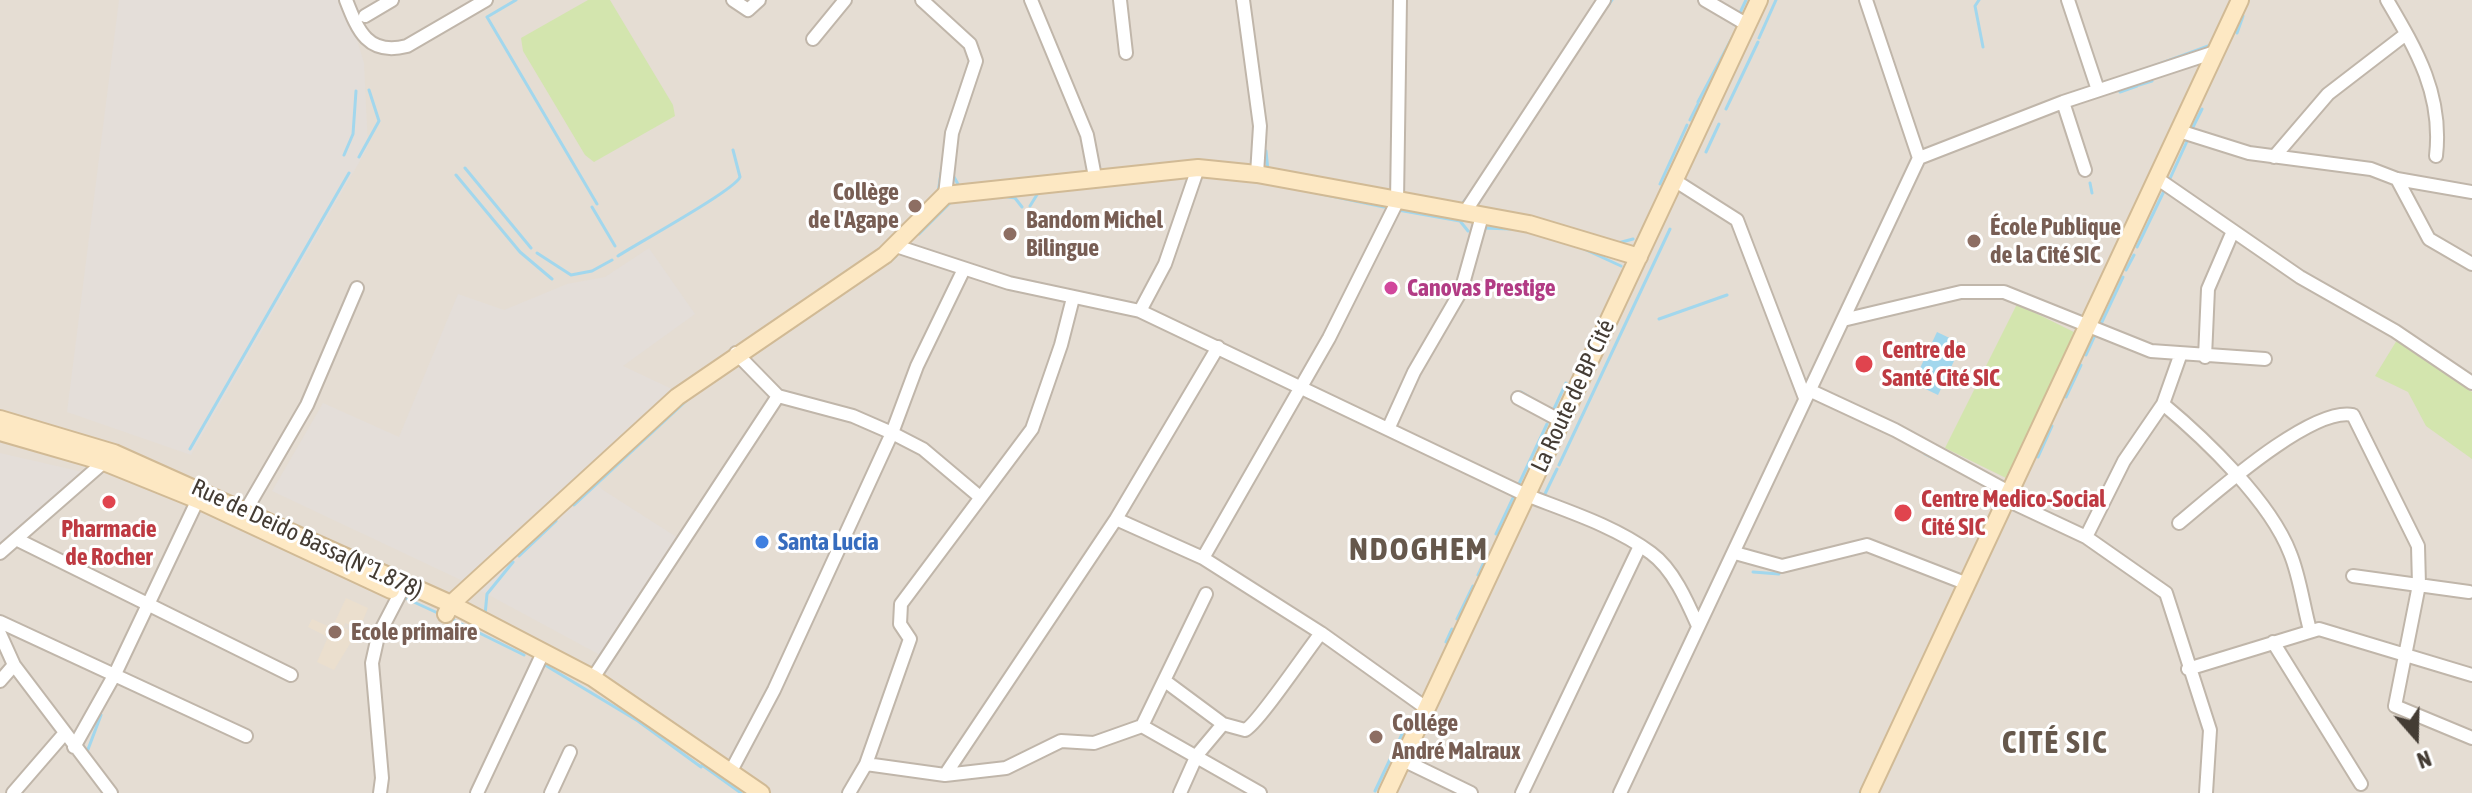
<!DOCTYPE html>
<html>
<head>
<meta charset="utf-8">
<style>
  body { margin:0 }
  #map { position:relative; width:2472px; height:793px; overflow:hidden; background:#f2ece4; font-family:"Asap Condensed",sans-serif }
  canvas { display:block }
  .north { position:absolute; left:2376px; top:697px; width:80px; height:80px; -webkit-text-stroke:6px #fff; paint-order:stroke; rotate:160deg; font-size:22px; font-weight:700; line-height:32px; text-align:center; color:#443c34 }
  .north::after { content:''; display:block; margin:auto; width:28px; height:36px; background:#443c34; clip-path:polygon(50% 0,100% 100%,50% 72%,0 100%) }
</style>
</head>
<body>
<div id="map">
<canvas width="2472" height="793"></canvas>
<div class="north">N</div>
</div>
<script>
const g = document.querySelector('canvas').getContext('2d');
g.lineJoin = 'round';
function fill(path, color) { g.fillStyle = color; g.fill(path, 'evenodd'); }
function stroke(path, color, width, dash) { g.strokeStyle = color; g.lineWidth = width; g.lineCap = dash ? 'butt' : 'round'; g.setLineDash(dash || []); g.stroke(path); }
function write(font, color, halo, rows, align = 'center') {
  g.font = font + ' "Asap Condensed",sans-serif'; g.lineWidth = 6; g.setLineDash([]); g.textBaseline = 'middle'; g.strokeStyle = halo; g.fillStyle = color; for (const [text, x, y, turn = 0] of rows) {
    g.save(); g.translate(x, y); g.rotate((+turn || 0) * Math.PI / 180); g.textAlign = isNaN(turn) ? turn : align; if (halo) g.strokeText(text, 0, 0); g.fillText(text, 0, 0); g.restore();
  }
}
fill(new Path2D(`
  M 0,0 L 2472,0 L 2472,793 L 0,793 Z`), '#e5ddd3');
fill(new Path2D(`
  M 119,0 L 345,0 L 364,63 L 368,147 L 191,455 L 67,412 Z
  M 649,248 L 695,314 L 623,366 L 674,390 L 590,477 L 603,490 L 678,538 L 600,655 L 461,580 L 272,491 L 323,403 L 399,437 L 458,294 L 504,310 L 567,284 L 605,277 Z
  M 0,453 L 87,473 L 0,546 Z`), '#e4ded9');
fill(new Path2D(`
  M 346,598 L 368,608 L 360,628 L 345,623 L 344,628 L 360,635 L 356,644 L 351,642 L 334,670 L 317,662 L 328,637 L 308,627 L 312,619 L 332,628 Z`), '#ebdfce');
fill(new Path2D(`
  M 588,0 L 610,0 L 673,105 L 675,116 L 594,162 L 585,155 L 523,51 L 521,38 Z
  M 2017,304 L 2080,335 L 2008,479 L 1945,448 Z
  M 2397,340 L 2472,392 L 2472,459 L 2426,426 L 2408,392 L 2375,376 Z`), '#d3e5ae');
fill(new Path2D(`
  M 1937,332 L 1962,344 L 1938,395 L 1913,383 Z`), '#a2d7ed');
stroke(new Path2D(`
  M 516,0 L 487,17 L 597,204
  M 1979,0 L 1975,6 L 1983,47
  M 1607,7 L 1612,0
  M 1738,17 L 1746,0
  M 2237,33 L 2243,16
  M 1759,38 L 1776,0
  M 2151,67 L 2211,45
  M 2139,85 L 2152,81
  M 2120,92 L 2137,86
  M 1698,102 L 1732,38
  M 1726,109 L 1758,42
  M 1690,120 L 1698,104
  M 2192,129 L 2202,109
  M 1266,151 L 1268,171
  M 1706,152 L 1719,124
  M 344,155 L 353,134 L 356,91
  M 359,157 L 379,121 L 369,90
  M 465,168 L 531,248
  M 456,175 L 520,252 L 552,279
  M 954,177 L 959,186
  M 2090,183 L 2092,193
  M 2168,183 L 2188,139
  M 1660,184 L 1687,125
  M 1307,191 L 1384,207
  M 938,193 L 941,173
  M 1002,196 L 1015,198 L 1022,207
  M 1030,206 L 1038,193
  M 1460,206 L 1467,198
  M 592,207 L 615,246
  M 1398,210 L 1460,221 L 1468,231
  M 1483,228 L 1511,229
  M 919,234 L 951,202
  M 1618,243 L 1633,239
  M 2137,247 L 2165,189
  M 1584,249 L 1621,266
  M 537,253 L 571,275 L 592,271 L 612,260
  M 618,256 C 638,243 735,190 740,177 L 733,150
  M 888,263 L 896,256
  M 2126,270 L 2134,255
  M 1659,319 L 1727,295
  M 2100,326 L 2123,277
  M 2086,355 L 2096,333
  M 1521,392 L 1538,402
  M 2066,397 L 2081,365
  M 1553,411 L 1566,383
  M 190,449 L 349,173
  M 1925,454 L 1939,461
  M 2038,457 L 2052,426
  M 1559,465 L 1670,229
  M 1518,486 L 1547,424
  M 1543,498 L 1557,469
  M 574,505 L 686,401
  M 1496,534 L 1513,498
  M 519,556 L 556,521
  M 1753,572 L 1779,574
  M 1478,575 L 1488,554
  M 403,597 L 442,615
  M 485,615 L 487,594 L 513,562
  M 451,619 L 524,655
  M 1457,619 L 1473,586
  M 1446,642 L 1452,629
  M 545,665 L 638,721 L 701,767
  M 87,752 L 101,715
  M 702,765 L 741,793
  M 1375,791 L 1404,730
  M 1860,793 L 1878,755`), '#a2d7ed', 3);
const street = new Path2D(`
  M 346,0 C 358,31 368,56 407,46 L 486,0
  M 733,0 L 748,10 L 759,0
  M 922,0 L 970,44 L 976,61 L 952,133 L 945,195
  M 1031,0 L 1087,135 L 1095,177
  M 1120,0 L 1126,53
  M 1243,0 L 1260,126 L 1257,174
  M 1705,0 L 1746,24
  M 1866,0 L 1919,158
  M 2068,0 L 2098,90
  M 2387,0 C 2417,51 2443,95 2436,156
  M 365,16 L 392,0
  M 813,39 L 845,0
  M 2063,102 L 2085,170
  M 2179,131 L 2249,153 L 2371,169 L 2397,179 L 2472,192
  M 2274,157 L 2328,94 L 2406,34
  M 2158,179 L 2300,277 L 2395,331 L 2472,383
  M 2397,179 L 2429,239 L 2472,264
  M 1674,180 L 1737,220 L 1805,398
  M 1465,212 L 1604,0
  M 896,246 L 1009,283 L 1140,311 L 1526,495 C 1567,511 1615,526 1651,553 C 1673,569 1687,601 1698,626
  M 1140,311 L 1165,264 L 1198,168
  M 1843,320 L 1961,292 L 2004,292 L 2151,351 L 2265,359
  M 736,353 L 778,396 L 853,416 L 892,433 L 923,449 L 980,497
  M 2205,357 L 2208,289 L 2233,231
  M 1809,390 L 1895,430 L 2009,492
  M 1518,398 L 1561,421
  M 2163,404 C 2205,439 2270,501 2290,553 C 2300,577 2303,605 2310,630
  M 1389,427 L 1414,372 L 1461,291 L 1482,216
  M 2005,499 L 2086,537 L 2166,593 L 2210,730 L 2206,793
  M 246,510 L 307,405 L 357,288
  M 1116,519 L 1203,558 L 1321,633 L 1426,708
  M 2179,523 C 2212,496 2311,406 2353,415 L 2418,546 L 2419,585 L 2395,706 L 2472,738
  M 2086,537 L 2124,461 L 2163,404 L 2180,356
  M 16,539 L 291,675
  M 0,553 L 104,462
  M 1735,553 L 1782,566 L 1867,545 L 1965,583
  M 1203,558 L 1329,338 L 1397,202 L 1400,0
  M 2353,576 L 2469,592
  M 0,622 L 246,736
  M 0,634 L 14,665 L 111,793
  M 2273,642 L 2361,784
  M 2188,669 L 2319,629 L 2472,675
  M 593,678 L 778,396
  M 0,681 L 14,665
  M 1165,681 L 1223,724 L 1245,730 C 1257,725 1308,649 1321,633
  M 1142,726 L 1260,793
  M 74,747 L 115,674 L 201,493
  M 1403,760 L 1471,793
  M 866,764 L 945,775 L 1006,768 L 1061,741 L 1094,743 L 1142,726 L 1206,594
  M 731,771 L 774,690 L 892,433 L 917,366 L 964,269
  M 945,775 L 1116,519 L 1218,347
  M 13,793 L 64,734
  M 380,793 L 382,778 L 372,663 L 378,636 L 405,584
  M 477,793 L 540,659
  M 551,793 L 570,752
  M 849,793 L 866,764 L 910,639 L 900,624 L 901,604 L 1032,429 L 1061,345 L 1073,298
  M 1180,793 L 1197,755 L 1223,724
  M 1522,793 L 1640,546
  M 1620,793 L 1919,158 L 2063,102 L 2215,52`);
const secondary = new Path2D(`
  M 0,419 L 114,453 L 451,604 L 593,678 L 761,793
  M 0,432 L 104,462 L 198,500 L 391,590
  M 446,614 L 451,604 L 677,397 L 885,255 L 945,195 L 1198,168 L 1257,174 L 1529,224 L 1639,257
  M 1387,793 L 1759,0
  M 1869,793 L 2240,0`);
stroke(street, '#c0b6aa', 16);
stroke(secondary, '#d1ba95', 20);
stroke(street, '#fff', 12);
stroke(secondary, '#fde8c3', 16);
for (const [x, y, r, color] of [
  [915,206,8,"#8d6e63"],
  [1010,234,8,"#8d6e63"],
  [1974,241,8,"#8d6e63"],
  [1391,288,8,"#d1479c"],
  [1864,364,10,"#e0444e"],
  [109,502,8,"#e0444e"],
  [1903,513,10,"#e0444e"],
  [762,542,8,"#3f7fe0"],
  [335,632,8,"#8d6e63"],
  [1376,737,8,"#8d6e63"]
]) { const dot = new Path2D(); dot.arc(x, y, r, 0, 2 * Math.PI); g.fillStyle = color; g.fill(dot); stroke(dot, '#fff', 3); }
write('bold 24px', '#785e54', '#fff', [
  ["Collège",899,192,"right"],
  ["de l'Agape",899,220,"right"],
  ["Bandom Michel",1026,220],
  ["Bilingue",1026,248],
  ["École Publique",1990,227],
  ["de la Cité SIC",1990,255],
  ["Ecole primaire",351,632],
  ["Collége",1392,723],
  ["André Malraux",1392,751]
], 'left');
write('bold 24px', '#b23c85', '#fff', [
  ["Canovas Prestige",1407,288]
], 'left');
write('bold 24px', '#be3a42', '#fff', [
  ["Centre de",1882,350],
  ["Santé Cité SIC",1882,378],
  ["Centre Medico-Social",1921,499],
  ["Cité SIC",1921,527],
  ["Pharmacie",109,529,"center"],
  ["de Rocher",109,557,"center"]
], 'left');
write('24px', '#443c34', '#fff', [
  ["La Route de BP Cité",1573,396,-65],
  ["Rue de Deido Bassa(N°1.878)",307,539,25]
]);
write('bold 24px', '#366cbe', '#fff', [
  ["Santa Lucia",778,542]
], 'left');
g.letterSpacing = '2px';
write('bold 32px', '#66584c', '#fff', [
  ["NDOGHEM",1419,550],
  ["CITÉ SIC",2055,743]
]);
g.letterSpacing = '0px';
</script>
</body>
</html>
